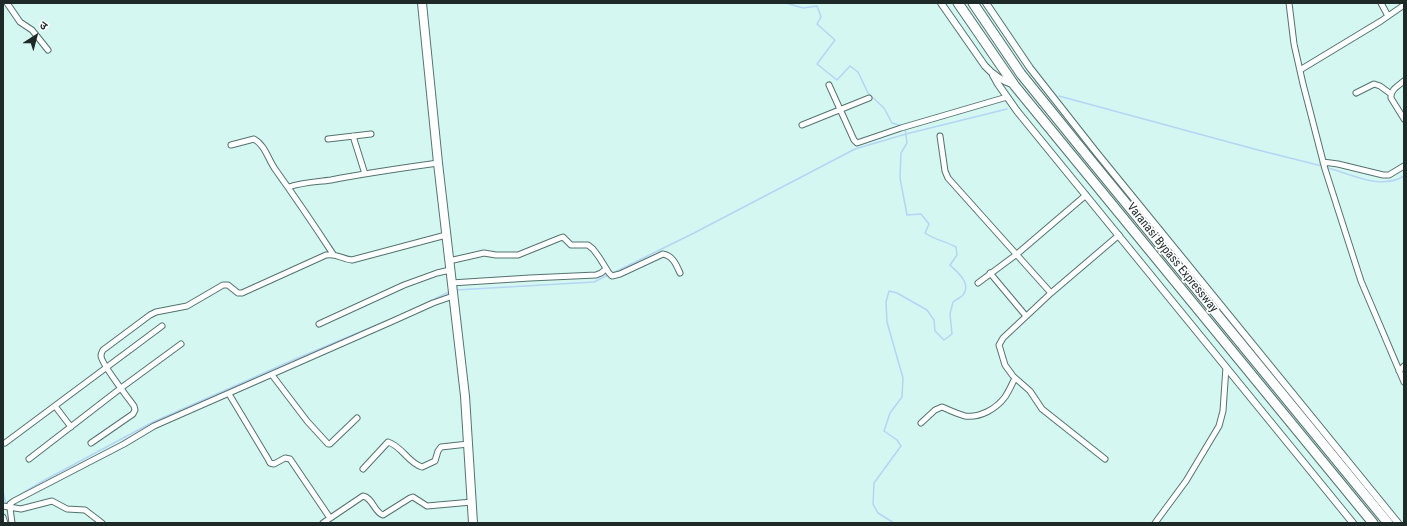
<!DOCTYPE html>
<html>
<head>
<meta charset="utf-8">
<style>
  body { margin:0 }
  #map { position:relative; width:1407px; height:526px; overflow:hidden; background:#d4f7f2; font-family:"Roboto Condensed","Noto Sans Devanagari",sans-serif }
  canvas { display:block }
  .frame { position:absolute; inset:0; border:4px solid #1d2a28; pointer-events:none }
  .north { position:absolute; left:16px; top:16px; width:40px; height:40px; -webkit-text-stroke:3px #fff; paint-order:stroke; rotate:36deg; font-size:11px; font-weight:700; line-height:16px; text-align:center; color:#1d2a28 }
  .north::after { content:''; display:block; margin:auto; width:14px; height:18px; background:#1d2a28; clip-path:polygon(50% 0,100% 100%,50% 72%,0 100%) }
</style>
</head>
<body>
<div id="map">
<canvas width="1407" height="526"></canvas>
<div class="frame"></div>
<div class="north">उ</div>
</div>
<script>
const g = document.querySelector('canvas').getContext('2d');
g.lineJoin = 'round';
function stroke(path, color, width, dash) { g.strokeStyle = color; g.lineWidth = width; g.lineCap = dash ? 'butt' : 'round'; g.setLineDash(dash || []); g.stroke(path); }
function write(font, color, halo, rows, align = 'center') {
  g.font = font + ' "Roboto Condensed",sans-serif'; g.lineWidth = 3.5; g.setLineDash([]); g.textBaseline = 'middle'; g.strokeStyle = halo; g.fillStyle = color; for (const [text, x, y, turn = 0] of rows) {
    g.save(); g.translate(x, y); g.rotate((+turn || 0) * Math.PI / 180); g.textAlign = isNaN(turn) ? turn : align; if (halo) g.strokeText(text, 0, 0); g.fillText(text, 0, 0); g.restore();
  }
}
stroke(new Path2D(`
  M 786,3 L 803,8 L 817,6 L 821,17 L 817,24 L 835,40 L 817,64 L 837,80 L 850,66 L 858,72 L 868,93 L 884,108 L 892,123 L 902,126
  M 1059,96 L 1258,150 L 1322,166
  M 1325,167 C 1349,173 1380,191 1404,176
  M 613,273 L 694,233 L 855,149 L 906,134 L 1007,109
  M 456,290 L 594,282 L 608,275
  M 420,306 L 449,292
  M 3,492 L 6,504
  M 6,503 L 43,481 L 153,422 L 237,385 L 293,360 L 398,316
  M 7,508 L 9,523
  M 894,523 L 878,513 L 873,504 L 874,483 L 901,446 L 897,440 L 884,431 L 890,413 L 902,397 L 903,378 L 887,322 L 886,302 L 889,291 L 897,293 L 927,310 L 934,320 L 935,331 L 944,340 L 952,334 L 950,314 L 953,302 C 956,300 961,297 963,295 C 972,283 957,272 950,265 L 957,255 L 956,247 C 945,241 935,240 925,233 L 929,224 L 921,214 L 907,215 L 900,178 L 901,153 L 907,143 L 905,128`), '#b4d5f4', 1.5);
const minor = new Path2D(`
  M 7,3 L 20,22 L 32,30 L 48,50
  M 1289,3 L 1294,44 L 1303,84 L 1325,169 L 1361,281 L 1404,382
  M 1381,3 L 1388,16
  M 1300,70 L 1381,21 L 1404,5
  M 1404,81 C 1398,86 1390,90 1391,98 L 1404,119
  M 829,85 L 854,140 L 857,143 L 901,128 L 1007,97
  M 1356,93 L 1374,84 L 1380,86 L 1391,94
  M 802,125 L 869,98
  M 353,136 L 365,174
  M 940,136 L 945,171 L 948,178 L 1051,293
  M 328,139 L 371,134
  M 231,145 L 254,139 C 265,145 268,159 275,169 C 295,197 314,225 333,254
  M 1323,162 L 1338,164 L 1383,175 L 1389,175 L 1404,166
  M 289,187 C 303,182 317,182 331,180 C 367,173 402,168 438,163
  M 449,261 L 484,253 L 496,255 L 518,255 L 560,238 L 563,237 L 571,245 L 588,245 L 593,249 L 599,257 L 609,273 L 612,276 L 620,274 L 663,254 C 673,256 676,264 680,273
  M 990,273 L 1026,316
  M 451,283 L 530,278 L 596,275 L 601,273 L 606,269
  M 978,283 L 1017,254 L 1086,195
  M 319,324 L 404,285 L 437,273 L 450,270
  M 1399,371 L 1404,366
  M 272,375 L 307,421 L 328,444 L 330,444 L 357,418
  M 229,394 L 268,459 L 270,463 L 274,464 L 285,458 L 290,459 L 330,518
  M 55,406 L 71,427
  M 921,423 L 935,410 L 942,407 C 949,410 957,414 965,416 C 980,418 996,409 1005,397 C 1009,391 1012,384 1015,378
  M 5,443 L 162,326
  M 91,443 L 133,414 L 135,410 L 134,406 C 128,398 101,363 101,356 C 101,353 102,352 103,350 L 150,315 L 156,312 L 187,306 L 223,285 L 228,285 L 238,293 L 242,293 L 326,255 C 337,253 341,259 352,260 L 446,235
  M 29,459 L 121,388 L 181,344
  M 1105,459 L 1042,409 L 1030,391 L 1013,376 L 1005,365 L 999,345 L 1003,338 L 1051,293 L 1119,235
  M 363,469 L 388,442 C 402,446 408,463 422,467 L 435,461 L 438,451 L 441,447 L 468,444
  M 3,506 L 21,509 L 52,501 L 67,509 L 85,510 L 102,523
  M 9,507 L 10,504 L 14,501 L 124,444 L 154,426 L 393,321 L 433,303 L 453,296
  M 10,508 L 12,523
  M 3,517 L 5,523
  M 323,523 L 363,496 C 373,498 374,512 383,515 L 410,498 L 413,497 L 427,506 L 472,502
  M 1155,523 L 1186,481 L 1219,426 L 1223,411 L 1226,367`);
const tertiary = new Path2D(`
  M 941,3 L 985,66 C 994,76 1002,81 1014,85
  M 986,3 L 1030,68 L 1096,152 L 1398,523
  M 993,75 L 998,84 L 1017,111 L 1353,523`);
const primary = new Path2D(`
  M 422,3 L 438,163 L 465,396 L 473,523`);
const trunk = new Path2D(`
  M 958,3 L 1015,86 L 1373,523
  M 973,3 L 1021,74 L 1089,158 L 1388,523`);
stroke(minor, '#54736f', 7);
stroke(tertiary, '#54736f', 8);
stroke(primary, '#54736f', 10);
stroke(trunk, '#54736f', 11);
stroke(minor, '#fff', 5);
stroke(tertiary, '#fff', 6);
stroke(primary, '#fff', 8);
stroke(trunk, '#fff', 9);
write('12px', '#1d2a28', '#fff', [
  ["Varanasi Bypass Expressway",1172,258,51]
]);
</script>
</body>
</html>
